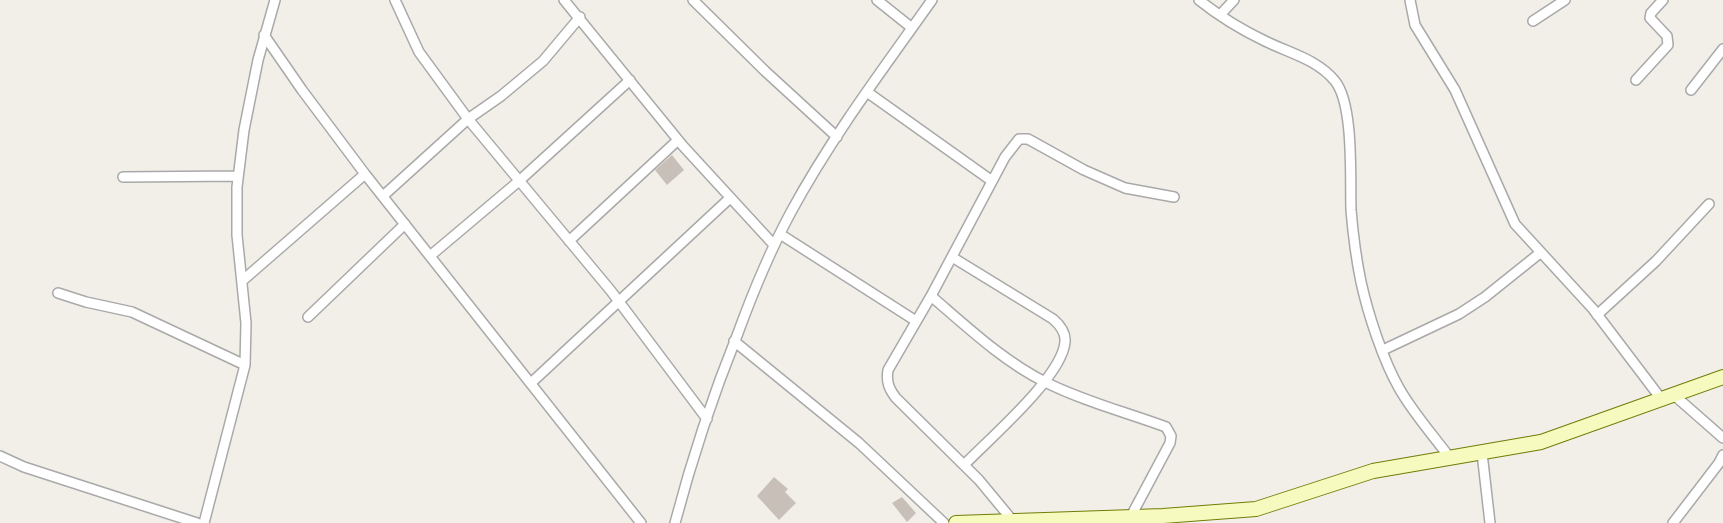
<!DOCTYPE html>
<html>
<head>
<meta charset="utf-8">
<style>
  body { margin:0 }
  canvas { display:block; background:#f2efe9 }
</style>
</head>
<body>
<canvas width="1723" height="523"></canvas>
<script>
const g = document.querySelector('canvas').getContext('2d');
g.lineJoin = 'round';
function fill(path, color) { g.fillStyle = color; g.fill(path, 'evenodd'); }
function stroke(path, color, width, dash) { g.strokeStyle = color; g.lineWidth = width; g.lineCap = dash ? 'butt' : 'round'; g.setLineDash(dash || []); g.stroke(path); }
fill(new Path2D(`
  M 672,155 L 684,170 L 667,185 L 655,170 Z
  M 774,477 L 788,489 L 785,492 L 796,503 L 779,520 L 757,496 Z
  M 902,497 L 916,513 L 907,522 L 892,503 Z`), '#c7bfb8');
const street = new Path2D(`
  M 395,0 L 419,52 L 468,119 L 611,291 L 707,419
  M 564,0 L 683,146 L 774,245
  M 693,0 L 765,71 L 837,137
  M 877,0 L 912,28
  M 1199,0 C 1219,16 1242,30 1265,41 C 1289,53 1317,59 1335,81 C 1354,105 1350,177 1351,210 C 1353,234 1356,258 1361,282 C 1368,314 1383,360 1399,388 C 1413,413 1433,435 1450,458
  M 1410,0 L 1415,25 L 1455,90 L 1515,224 L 1593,309 L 1662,400
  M 1220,15 L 1234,0
  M 1533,21 L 1565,0
  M 264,35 L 302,90 L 365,174 L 641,523
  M 1636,80 L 1668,45 L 1667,36 L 1650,18 L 1651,13 L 1663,0
  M 1691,90 L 1723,49
  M 867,92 L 992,181
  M 123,177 L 238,176
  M 383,196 L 468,119 L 501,96 L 543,61 L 580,17
  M 780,234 L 916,321
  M 569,241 L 678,140
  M 430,256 L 519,181 L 630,80
  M 952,257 L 1053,319 C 1060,325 1066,332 1065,342 C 1062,377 989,439 964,465
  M 242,281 L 365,174
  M 58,293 L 86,302 L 132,312 L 245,365
  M 931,296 C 966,326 1003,361 1045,382 C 1083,401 1125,412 1166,427 L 1171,436 L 1170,443 L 1130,518
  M 1597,315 L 1656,261 L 1709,204
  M 308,317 L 405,224
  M 734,341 L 859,443 L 944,523
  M 1383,350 L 1459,314 L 1485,297 L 1540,253
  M 531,383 L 730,198
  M 1674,395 L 1723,438
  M 1482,453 L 1490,523
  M 0,456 L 24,467 L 197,523
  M 1013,521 L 979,480 L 896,398 C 889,389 886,382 888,370 L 931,296 L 1005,157 L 1019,139 L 1028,139 L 1084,170 L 1125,188 L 1174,197
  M 204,523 L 245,365 L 246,323 L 237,235 L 237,187 L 244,130 L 258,60 L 275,0
  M 675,523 C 692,458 713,395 738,333 C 753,292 770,251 791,212 C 831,138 883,69 932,0
  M 1673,523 L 1719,463 L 1723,455`);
const secondary = new Path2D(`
  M 956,523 L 1163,516 L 1256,509 L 1373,471 L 1541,442 L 1723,377`);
stroke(street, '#a9a9a9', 12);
stroke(secondary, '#707d05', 16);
stroke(street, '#fff', 9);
stroke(secondary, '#f7fabf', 14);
</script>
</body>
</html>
